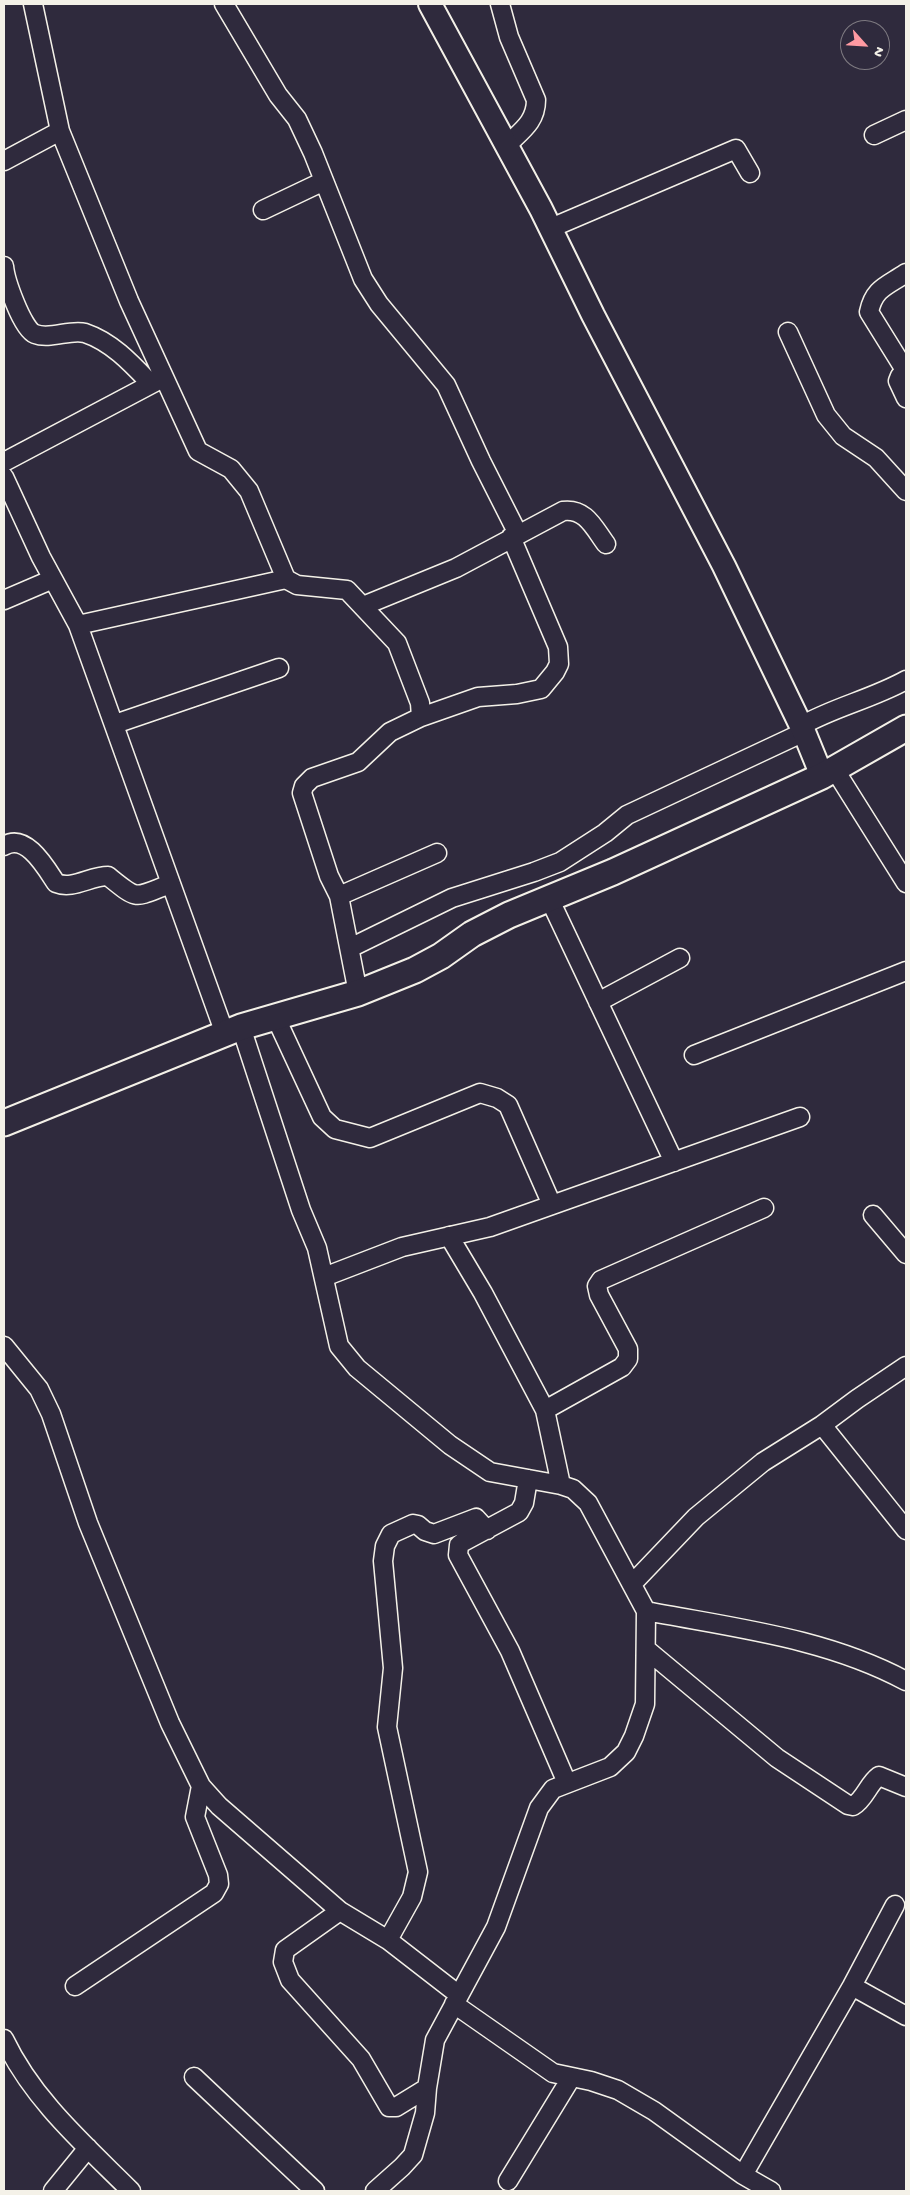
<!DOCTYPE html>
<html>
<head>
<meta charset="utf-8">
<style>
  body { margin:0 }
  #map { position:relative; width:910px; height:2195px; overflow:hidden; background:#2f2a3d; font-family:"Gochi Hand",sans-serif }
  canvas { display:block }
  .frame { position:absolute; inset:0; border:5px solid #f4f1e8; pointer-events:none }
  .north { position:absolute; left:840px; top:20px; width:50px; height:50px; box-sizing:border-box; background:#2f2a3d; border:1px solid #7e7a81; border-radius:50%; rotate:116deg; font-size:14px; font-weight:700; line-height:20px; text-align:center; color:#f4f1e8 }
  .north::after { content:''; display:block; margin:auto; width:18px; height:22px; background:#ff9aa2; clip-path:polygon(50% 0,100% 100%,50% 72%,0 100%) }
</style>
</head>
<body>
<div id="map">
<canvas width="910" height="2195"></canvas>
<div class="frame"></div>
<div class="north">N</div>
</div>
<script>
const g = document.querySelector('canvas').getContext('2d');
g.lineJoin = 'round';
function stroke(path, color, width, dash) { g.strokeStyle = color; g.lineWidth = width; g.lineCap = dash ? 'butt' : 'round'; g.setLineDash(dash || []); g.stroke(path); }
const minor = new Path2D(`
  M 33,4 L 60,131 L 129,301 L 198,451 L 231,469 L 249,491 L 286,579 L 297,585 L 347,590 L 397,643 L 420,703 L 421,717 L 390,732 L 358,762 L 312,778 L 304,786 L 302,793 L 329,876 L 339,896 L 358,993
  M 224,4 L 278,95 L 297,119 L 313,153 L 363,279 L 379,304 L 446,385 L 481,461 L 518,534
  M 500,4 L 509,37 L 536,100 C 536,122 521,131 507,145
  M 874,135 L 906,120
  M 4,161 L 60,131
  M 263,210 L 324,181
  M 551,228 L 736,149 L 750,173
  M 4,266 C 5,279 22,329 35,334 C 50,340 70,329 85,333 C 112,342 132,364 151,384
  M 788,332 L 826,415 L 843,436 L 876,458 L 906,491
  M 905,370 L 869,312 C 874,288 887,286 906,273
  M 906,370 L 900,376 L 898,381 L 906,398
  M 4,462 L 159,380
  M 4,477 L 41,557 L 78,625 L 225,1034
  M 4,600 L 53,579
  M 363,606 L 456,568 L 563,511 C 586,508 594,528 606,544
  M 78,625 L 286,579
  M 421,717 L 478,697 L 517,694 L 541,689 L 555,672 L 559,664 L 558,647 L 511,537
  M 115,724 L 279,668
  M 801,726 C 834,707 872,699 906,680
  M 835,770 L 906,883
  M 4,846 C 26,832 46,868 56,883 C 73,890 90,876 108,876 C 139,901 133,898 170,884
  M 339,896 L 437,853
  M 549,898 L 674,1162
  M 350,948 L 452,898 L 534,872 L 560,862 L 605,833 L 627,815 L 804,732
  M 598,1002 L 680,958
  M 275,1016 L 322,1117 L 335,1129 L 370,1138 L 480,1093 L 497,1098 L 508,1105 L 552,1205
  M 241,1027 L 301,1210 L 317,1248 L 339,1346 L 357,1368 L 450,1445 L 490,1472 L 561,1485 L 573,1489 L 588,1503 L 646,1611 C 734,1628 826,1638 906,1681
  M 694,1055 L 906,971
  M 873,1215 L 906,1254
  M 449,1236 L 483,1293 L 545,1410 L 561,1485
  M 324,1277 L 402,1247 L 490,1227 L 800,1117
  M 4,1346 L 39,1389 L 51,1414 L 88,1523 L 170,1723 L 201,1786 L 219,1806 L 340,1911 L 388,1940 L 459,1995
  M 545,1410 L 622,1367 L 628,1359 L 628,1349 L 599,1295 L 597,1286 L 601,1280 L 764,1208
  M 822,1425 L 906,1530
  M 528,1479 L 524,1503 L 519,1512 L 463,1542 L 459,1545 L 458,1555 L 510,1651 L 567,1783
  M 632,1584 L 696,1517 L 763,1462 L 822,1425 L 857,1399 L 906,1366
  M 646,1649 L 777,1758 L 848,1805 L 853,1806 C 865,1799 868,1784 879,1776 L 906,1787
  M 340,1911 L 285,1950 L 283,1962 L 290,1980 L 361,2059 L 389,2107 L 396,2107 L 427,2088
  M 388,1940 L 412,1897 L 418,1872 L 387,1727 L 393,1668 L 383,1561 L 385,1546 L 391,1534 L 413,1524 L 418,1525 L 425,1531 L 434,1534 L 476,1518 L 487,1530
  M 75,1986 L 214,1893 L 219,1884 L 218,1875 L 195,1817 L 201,1786
  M 852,1986 L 906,2016
  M 454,2004 L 553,2073 L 591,2081 L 618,2090 L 654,2111 L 743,2175 L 771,2191
  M 4,2039 C 33,2100 84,2144 131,2191
  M 194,2077 L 315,2191
  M 743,2175 L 852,1986 L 895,1905
  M 508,2181 L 571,2078
  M 53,2191 L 88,2148
  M 375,2191 L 402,2167 L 413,2155 L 425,2113 L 427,2088 L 435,2040 L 496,1927 L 539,1808 L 553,1789 L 610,1767 L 626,1752 L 634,1736 L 645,1704 L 646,1611`);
const tertiary = new Path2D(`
  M 430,4 L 541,209 L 593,315 L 724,566 L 804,732 L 822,776`);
const secondary = new Path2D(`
  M 4,1123 L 241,1027 L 358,993 L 415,970 L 441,956 L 472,934 L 509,915 L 613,872 L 822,776 L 906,728`);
stroke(minor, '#f4f1e8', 21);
stroke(tertiary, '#f4f1e8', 26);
stroke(secondary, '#f4f1e8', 29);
stroke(minor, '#2f2a3d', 18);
stroke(tertiary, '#2f2a3d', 22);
stroke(secondary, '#2f2a3d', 25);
</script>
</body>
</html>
